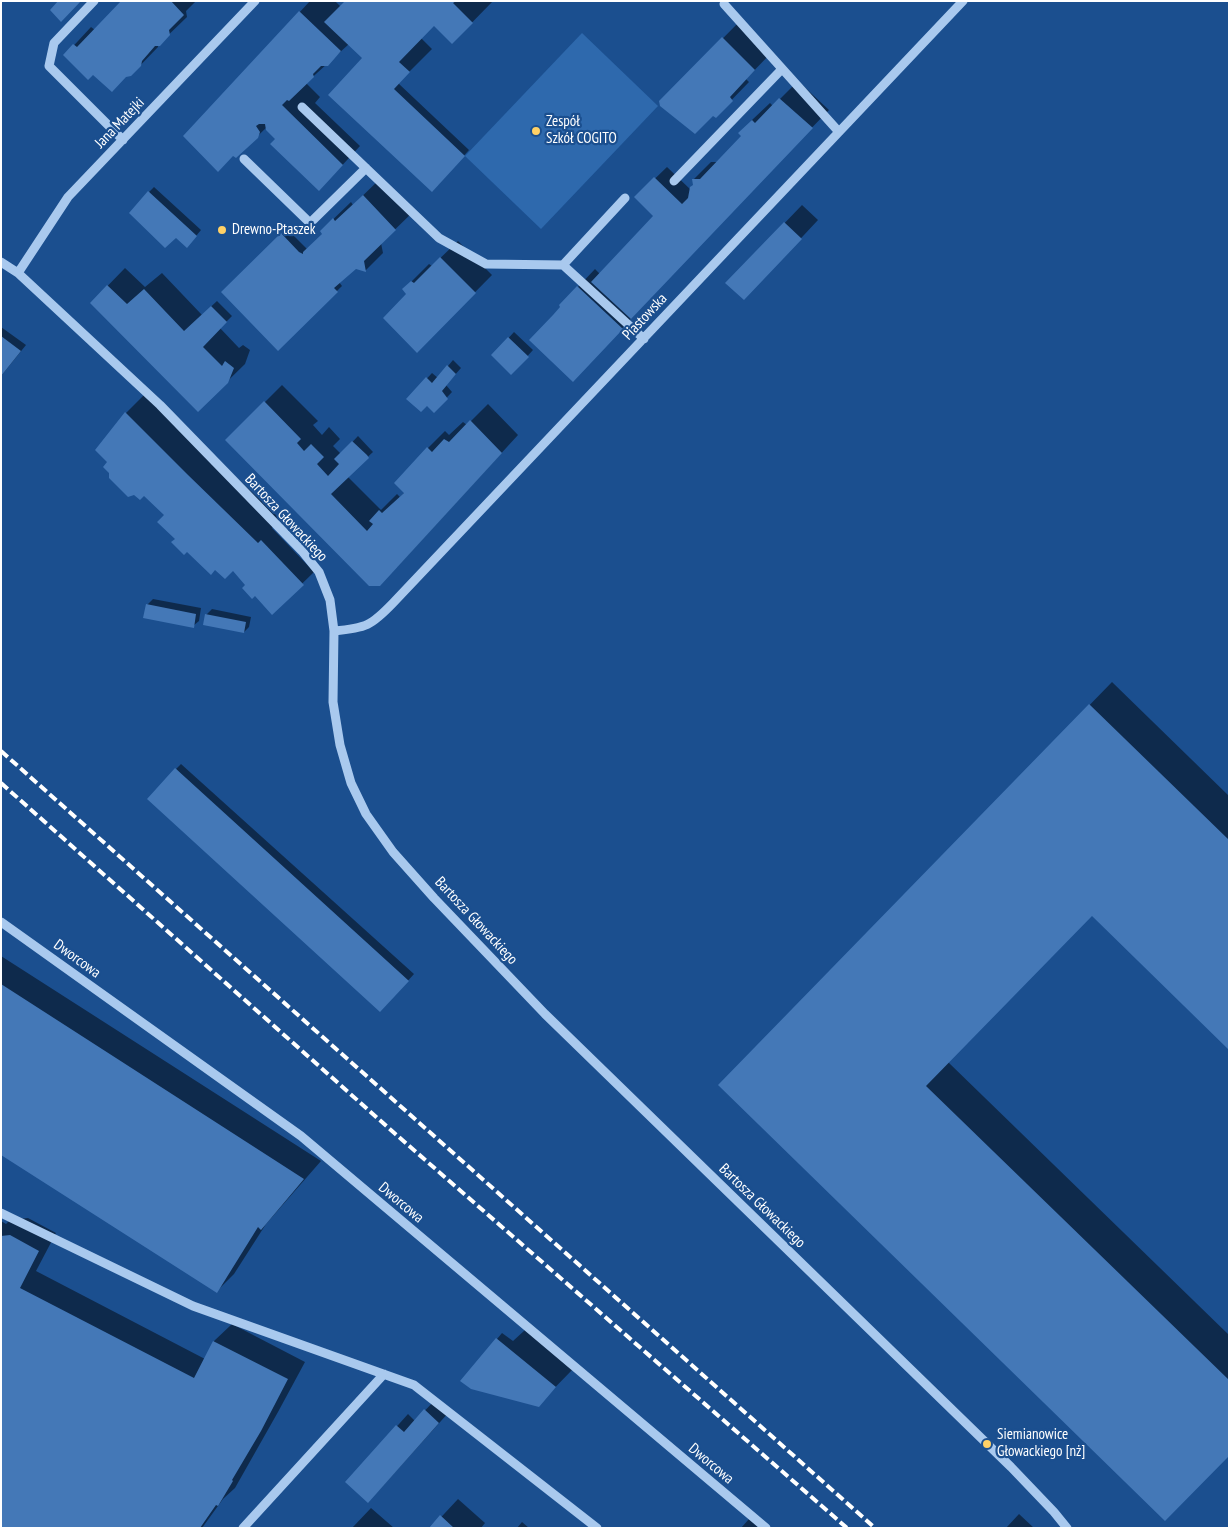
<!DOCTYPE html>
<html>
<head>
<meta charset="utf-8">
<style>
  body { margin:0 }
  #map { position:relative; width:1230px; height:1529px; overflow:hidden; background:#1b4f8f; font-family:"PT Sans Narrow",sans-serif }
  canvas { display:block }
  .frame { position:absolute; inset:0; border:2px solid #fff; pointer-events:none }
</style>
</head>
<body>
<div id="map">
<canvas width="1230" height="1529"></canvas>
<div class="frame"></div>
</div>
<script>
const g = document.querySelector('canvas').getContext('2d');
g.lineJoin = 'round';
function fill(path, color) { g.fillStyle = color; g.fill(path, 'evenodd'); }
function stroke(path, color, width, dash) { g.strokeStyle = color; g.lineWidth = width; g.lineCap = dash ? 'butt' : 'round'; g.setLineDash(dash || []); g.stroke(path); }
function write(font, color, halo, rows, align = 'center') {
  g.font = font + ' "PT Sans Narrow",sans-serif'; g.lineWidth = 4.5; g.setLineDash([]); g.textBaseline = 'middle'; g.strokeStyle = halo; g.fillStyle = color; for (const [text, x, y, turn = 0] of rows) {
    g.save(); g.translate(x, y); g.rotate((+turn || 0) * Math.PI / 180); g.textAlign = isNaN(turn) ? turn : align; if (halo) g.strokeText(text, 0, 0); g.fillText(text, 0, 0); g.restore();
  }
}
fill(new Path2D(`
  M 582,33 L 658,106 L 541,229 L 465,156 Z`), '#2e69ad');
fill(new Path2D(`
  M 123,1 L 196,1 L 186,11 L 187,17 L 158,45 L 158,47 L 131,75 L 93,73 L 65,55 L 91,27 L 95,30 Z
  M 310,1 L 335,1 L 341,7 L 346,1 L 493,1 L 452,43 L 434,25 L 421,38 L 432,49 L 398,83 L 469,150 L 438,185 L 364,58 L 349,44 L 306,83 L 320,97 L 315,103 L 360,146 L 336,172 L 277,137 L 267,127 L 236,157 L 185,136 Z
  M 740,21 L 772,52 L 746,79 L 749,82 L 716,116 L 660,102 Z
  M 798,81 L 829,110 L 708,235 L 590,363 L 561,305 L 595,269 L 600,274 L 655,216 L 636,197 L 667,167 L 691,190 L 694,184 L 694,179 L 711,162 L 718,162 L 743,136 L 752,120 L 770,103 L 773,106 Z
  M 381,178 L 413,212 L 381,243 L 383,253 L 366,270 L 355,268 L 339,282 L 342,286 L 278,349 L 223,292 L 287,229 L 307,249 L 323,234 L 321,231 L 351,202 L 353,205 Z
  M 154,187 L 201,230 L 187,247 L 149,192 Z
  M 802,205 L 818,220 L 761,281 L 727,283 Z
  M 458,241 L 492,275 L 417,351 L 408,294 L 404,289 L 429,264 L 432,266 Z
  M 125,268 L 145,287 L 162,273 L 202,315 L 217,301 L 232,316 L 220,328 L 239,348 L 243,345 L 250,350 L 245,364 L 198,410 L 91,303 Z
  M 1,327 L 26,345 L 1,376 Z
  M 514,332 L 533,350 L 511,374 L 493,355 Z
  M 453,360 L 461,368 L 446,385 L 452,392 L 434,411 L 427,404 L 408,399 L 432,373 L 438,378 Z
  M 282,385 L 318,421 L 313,425 L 322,435 L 329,427 L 340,439 L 333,446 L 341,454 L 358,436 L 373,452 L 347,476 L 381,510 L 397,494 L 400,497 L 405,492 L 428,448 L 445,431 L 449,435 L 463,422 L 467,425 L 488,404 L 518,435 L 397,567 L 227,440 Z
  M 149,390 L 210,452 L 280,519 L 272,528 L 314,572 L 272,613 L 233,569 L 215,568 L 187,550 L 177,539 L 166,515 L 96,450 L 126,413 Z
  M 153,599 L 201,608 L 199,621 L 193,626 L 147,605 Z
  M 212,609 L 251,617 L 249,627 L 244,632 L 206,615 Z
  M 1112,682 L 1229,796 L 1229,1049 L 1092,915 L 948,1062 L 1229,1335 L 1229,1455 L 720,1085 Z
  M 181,764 L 414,974 L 386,1005 L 176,769 Z
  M 1,956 L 321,1161 L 266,1224 L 234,1274 L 217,1291 L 1,1153 Z
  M 28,1218 L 56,1233 L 36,1271 L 205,1359 L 214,1341 L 232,1324 L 305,1362 L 278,1412 L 235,1488 L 223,1499 L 202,1528 L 1,1528 L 1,1221 L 6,1224 L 10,1220 Z
  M 525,1330 L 573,1369 L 538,1405 L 462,1381 L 502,1333 L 513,1341 Z
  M 436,1399 L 450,1411 L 379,1490 L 347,1482 L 408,1414 L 415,1421 Z
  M 458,1499 L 485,1523 L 481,1528 L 431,1528 Z
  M 371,1508 L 394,1528 L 352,1528 Z
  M 1019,1514 L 1034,1528 L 1006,1528 Z
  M 749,1519 L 759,1528 L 741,1528 Z
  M 522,1522 L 529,1528 L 517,1528 Z`), '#0007');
fill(new Path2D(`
  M 58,1 L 81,1 L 61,22 L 50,10 Z
  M 121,1 L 171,1 L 184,15 L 169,30 L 170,35 L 160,46 L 155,46 L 142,61 L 141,66 L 131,76 L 126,77 L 112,92 L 93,75 L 88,80 L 63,55 L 73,44 L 77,47 Z
  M 345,1 L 456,1 L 453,3 L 473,23 L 452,44 L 434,26 L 399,62 L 410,72 L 394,89 L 465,156 L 432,192 L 328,95 L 362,58 L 324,22 Z
  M 299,11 L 341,51 L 328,66 L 321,66 L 313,74 L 314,77 L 289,101 L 287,100 L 282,105 L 343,165 L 319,191 L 270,144 L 275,139 L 266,130 L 265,124 L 259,124 L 256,126 L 260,132 L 258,138 L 236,158 L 233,156 L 218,172 L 183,136 Z
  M 722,37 L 755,70 L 730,97 L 733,101 L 716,118 L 713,116 L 695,134 L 660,106 L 659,101 Z
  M 779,98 L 813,128 L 631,319 L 591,282 L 653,216 L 634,197 L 654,177 L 682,204 L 688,198 L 690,187 L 693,185 L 692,179 L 700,179 L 741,136 L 738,133 L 752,120 L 755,123 Z
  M 148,191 L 197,236 L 187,248 L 176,238 L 165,248 L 129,213 Z
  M 363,195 L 396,230 L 364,261 L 366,272 L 356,269 L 334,288 L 338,292 L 278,351 L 221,292 L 281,233 L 299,252 L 303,254 L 303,252 L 322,234 L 320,231 L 333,218 L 335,221 Z
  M 784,222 L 802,239 L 744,300 L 725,283 Z
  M 440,257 L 476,293 L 417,353 L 383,318 L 406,294 L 402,289 L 411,281 L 414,283 Z
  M 107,285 L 127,304 L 144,289 L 184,331 L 211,306 L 227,322 L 203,347 L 222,366 L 225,361 L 234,368 L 228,383 L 198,412 L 90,303 Z
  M 577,286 L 623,329 L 573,382 L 529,340 L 553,315 L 560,307 L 559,305 Z
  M 1,336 L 21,351 L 1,376 Z
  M 508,337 L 529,357 L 511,375 L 491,355 Z
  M 447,365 L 456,374 L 442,391 L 448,399 L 434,413 L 427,406 L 421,412 L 406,399 L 426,377 L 432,383 Z
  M 264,401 L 301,439 L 297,443 L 304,451 L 311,444 L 324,457 L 317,464 L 328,476 L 339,464 L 334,459 L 352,441 L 367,455 L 369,458 L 331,494 L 367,531 L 373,524 L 369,521 L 379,510 L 382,513 L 404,493 L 394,483 L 427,447 L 432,452 L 444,439 L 449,442 L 470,420 L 502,453 L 380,586 L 369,586 L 225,440 Z
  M 125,412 L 187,474 L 258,543 L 261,540 L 304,585 L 272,615 L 255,596 L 252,599 L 242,588 L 245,585 L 233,571 L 225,579 L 215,570 L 211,575 L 187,552 L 184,555 L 171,542 L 175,539 L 157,522 L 164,515 L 144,496 L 140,500 L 134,495 L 128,497 L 109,478 L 109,473 L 103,467 L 107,462 L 95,450 Z
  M 146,604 L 196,614 L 194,628 L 143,618 Z
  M 205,614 L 246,622 L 244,633 L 203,625 Z
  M 1089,704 L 1229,840 L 1229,1050 L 1092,916 L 926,1086 L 1229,1380 L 1229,1456 L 1165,1521 L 718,1085 Z
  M 175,768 L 409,981 L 380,1012 L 147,799 Z
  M 1,984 L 304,1179 L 261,1230 L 258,1227 L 217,1293 L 1,1155 Z
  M 10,1235 L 39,1251 L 20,1288 L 194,1378 L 213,1341 L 288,1379 L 261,1431 L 232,1480 L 233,1481 L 218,1506 L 216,1505 L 200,1528 L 1,1528 L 1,1236 Z
  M 496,1338 L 556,1387 L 539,1407 L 471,1389 L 460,1381 Z
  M 424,1409 L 439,1423 L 368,1503 L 345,1482 L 396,1425 L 404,1432 Z
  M 440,1515 L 454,1528 L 429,1528 Z`), '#4478b7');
stroke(new Path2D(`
  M 94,1 L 54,43 L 49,66 L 123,140
  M 724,4 L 839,132
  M 302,107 L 439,238 L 486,264 L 563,265 L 644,339
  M 244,159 L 310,223 L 366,168
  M 674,181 L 782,69
  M 1,262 L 18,273 L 160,405 L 302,551 L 319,572 L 330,600 L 334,631 L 333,702 L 340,745 L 351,783 L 366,814 L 393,852 L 434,898 L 545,1014 L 1011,1467 L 1054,1512 L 1067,1528
  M 563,265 L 625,198
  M 18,273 L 68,197 L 255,1
  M 334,631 C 366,628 371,626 393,603 L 963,1
  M 1,922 L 301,1136 L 766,1528
  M 1,1213 L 193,1306 L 414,1385 L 597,1528
  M 243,1528 L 384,1374`), '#a9c9ee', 9);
stroke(new Path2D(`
  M 1,751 L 875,1528
  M 1,783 L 392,1131 L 847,1528`), '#fff', 4, [9, 4]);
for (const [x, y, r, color] of [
  [536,131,5,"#ffd166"],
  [222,230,5,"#ffd166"],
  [987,1444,5,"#ffd166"]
]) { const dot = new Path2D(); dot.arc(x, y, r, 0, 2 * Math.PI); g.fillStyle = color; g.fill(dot); stroke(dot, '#1b4f8f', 2); }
write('15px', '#fff', '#1b4f8f', [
  ["Zespół",546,122],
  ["Szkół COGITO",546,139],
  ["Drewno-Ptaszek",232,230],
  ["Siemianowice",997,1435],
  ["Głowackiego [nż]",997,1452]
], 'left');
write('15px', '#fff', '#1b4f8f', [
  ["Jana Matejki",120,123,-46],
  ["Piastowska",645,317,-47],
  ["Bartosza Głowackiego",286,518,47],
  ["Bartosza Głowackiego",476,921,47],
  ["Dworcowa",77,959,36],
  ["Dworcowa",401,1203,40],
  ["Bartosza Głowackiego",762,1206,44],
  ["Dworcowa",711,1464,40]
]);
</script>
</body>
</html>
